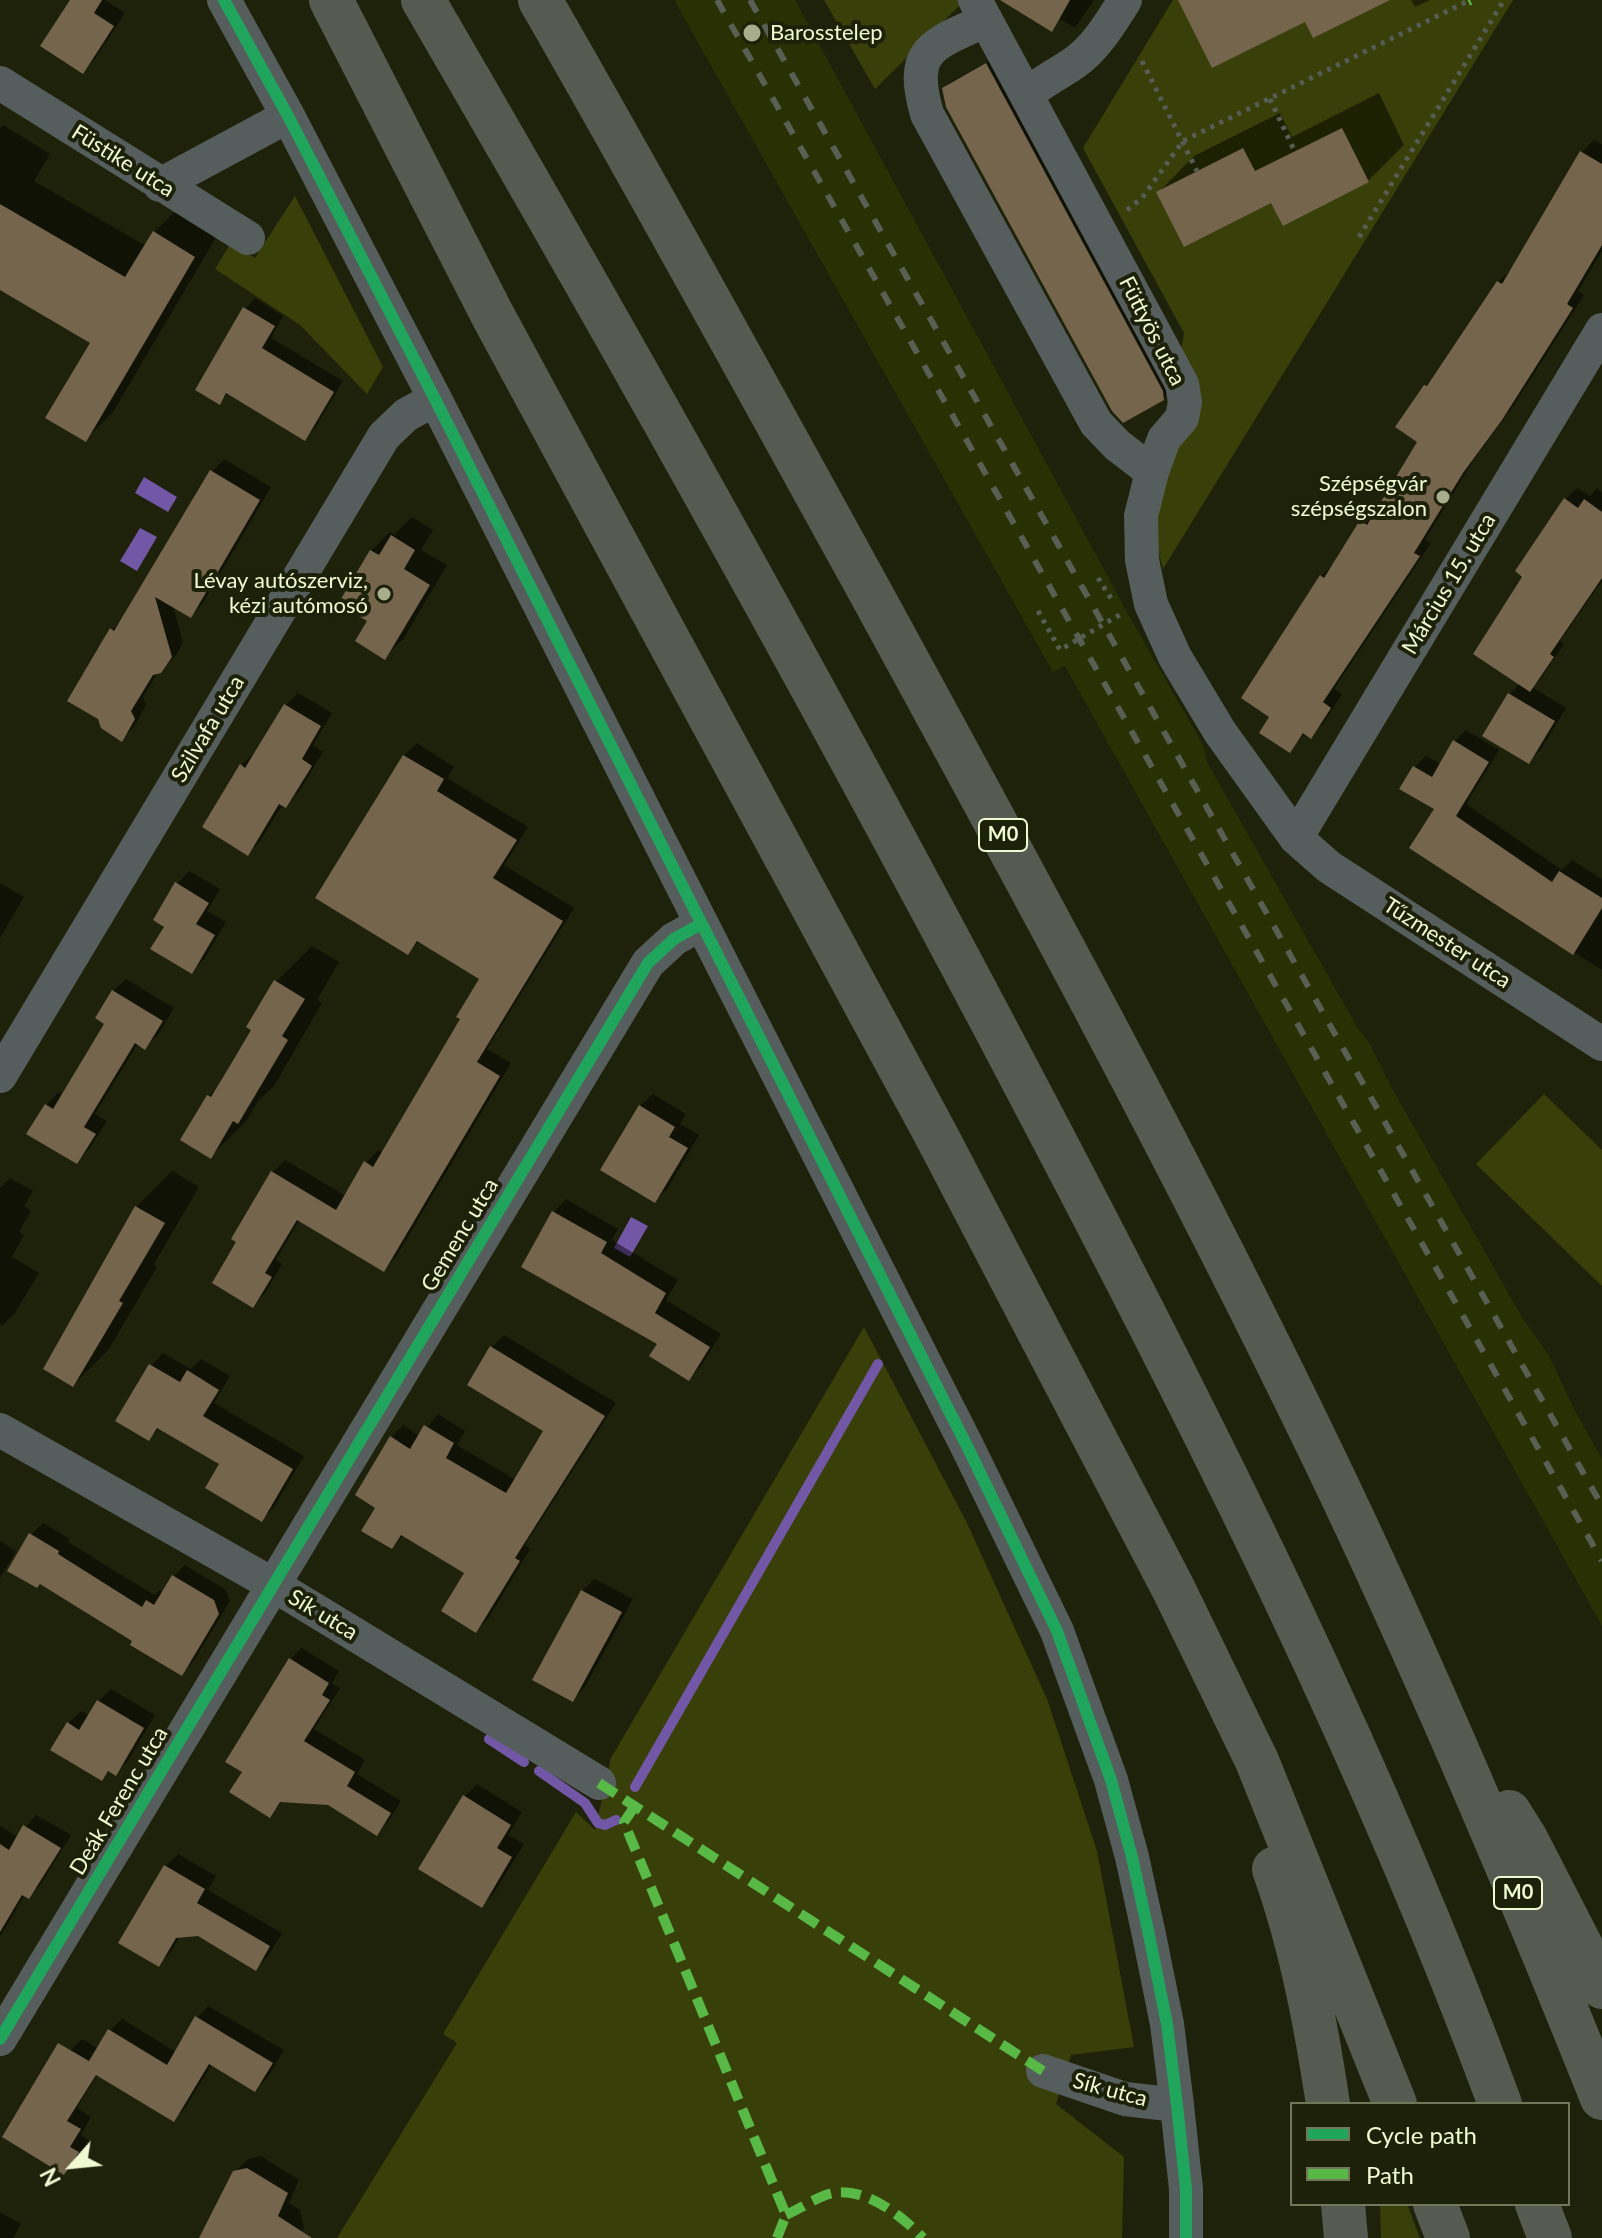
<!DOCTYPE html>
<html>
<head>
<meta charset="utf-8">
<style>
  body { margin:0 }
  #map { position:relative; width:1602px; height:2238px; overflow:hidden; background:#1f220b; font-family:Lato,sans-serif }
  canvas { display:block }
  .legend { position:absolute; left:1290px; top:2102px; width:280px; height:104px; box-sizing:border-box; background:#1d2109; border:2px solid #72775a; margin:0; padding:10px 14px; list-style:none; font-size:24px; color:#f1f9d3 }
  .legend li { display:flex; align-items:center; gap:16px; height:40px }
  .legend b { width:40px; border:2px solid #72775a }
  .north { position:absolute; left:32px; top:2126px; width:80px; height:80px; -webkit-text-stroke:6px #1d2109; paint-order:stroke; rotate:243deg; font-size:22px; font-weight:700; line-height:32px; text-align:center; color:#f1f9d3 }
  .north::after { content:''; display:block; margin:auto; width:28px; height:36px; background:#f1f9d3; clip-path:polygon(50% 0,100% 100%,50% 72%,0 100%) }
</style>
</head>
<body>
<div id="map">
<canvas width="1602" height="2238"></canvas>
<ul class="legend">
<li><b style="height:10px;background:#20a55d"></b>Cycle path</li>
<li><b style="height:10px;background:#58b947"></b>Path</li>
</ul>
<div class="north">N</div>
</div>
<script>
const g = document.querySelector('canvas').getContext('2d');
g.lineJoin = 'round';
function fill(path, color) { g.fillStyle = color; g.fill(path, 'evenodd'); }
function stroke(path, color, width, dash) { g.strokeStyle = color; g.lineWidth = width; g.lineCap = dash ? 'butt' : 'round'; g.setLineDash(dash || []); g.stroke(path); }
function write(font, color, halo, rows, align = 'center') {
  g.font = font + ' Lato,sans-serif'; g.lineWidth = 8; g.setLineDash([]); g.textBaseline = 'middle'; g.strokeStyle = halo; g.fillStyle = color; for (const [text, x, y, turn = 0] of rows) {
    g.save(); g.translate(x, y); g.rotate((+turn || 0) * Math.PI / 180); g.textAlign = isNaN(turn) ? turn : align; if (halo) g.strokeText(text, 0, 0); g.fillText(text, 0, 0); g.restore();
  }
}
fill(new Path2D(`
  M 674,0 L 795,0 L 1133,623 L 1203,745 L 1207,762 L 1357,1027 L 1370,1044 L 1389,1083 L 1523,1319 L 1548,1354 L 1575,1411 L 1602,1459 L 1602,1626 L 1065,666 L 1053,672 Z`), '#293003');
fill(new Path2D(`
  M 824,0 L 961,0 L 962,3 L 875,89 Z
  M 1173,0 L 1513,0 L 1163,569 L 1152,527 L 1184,333 L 1083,148 Z
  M 295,196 L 383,367 L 367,394 L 300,325 L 215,269 L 231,243 L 255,258 Z
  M 1544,1094 L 1602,1150 L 1602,1286 L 1476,1164 Z
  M 864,1327 L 966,1521 L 1047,1699 L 1097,1851 L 1134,2047 L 1071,2055 L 1056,2104 L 1124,2157 L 1122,2238 L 337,2238 L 457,2043 L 443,2034 L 576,1812 L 595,1830 L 611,1758 Z
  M 1380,2204 L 1407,2204 L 1420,2238 L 1381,2238 Z`), '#383f08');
fill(new Path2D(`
  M 144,477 L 177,497 L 168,512 L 135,493 Z
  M 140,528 L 157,537 L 137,571 L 120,561 Z
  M 631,1217 L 648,1226 L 630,1257 L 614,1248 Z`), '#7257a6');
fill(new Path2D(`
  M 72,0 L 105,0 L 125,13 L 95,59 L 83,71 Z
  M 1038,0 L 1094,0 L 1075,28 L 1060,19 L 1051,29 Z
  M 1411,0 L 1430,0 L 1415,7 Z
  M 993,59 L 1169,393 L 1163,399 L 944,88 L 950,82 Z
  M 1379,93 L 1404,145 L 1368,181 L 1272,200 L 1159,192 L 1194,156 L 1280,113 L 1292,137 Z
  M 3,125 L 50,154 L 34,181 L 146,246 L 154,232 L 182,205 L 221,229 L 113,412 L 86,439 L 93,342 L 0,288 L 0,128 Z
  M 1594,140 L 1602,144 L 1602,251 L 1578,291 L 1584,295 L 1514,405 L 1475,458 L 1425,540 L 1431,543 L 1334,689 L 1342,694 L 1323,724 L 1310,736 L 1305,733 L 1290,750 L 1272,716 L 1244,698 L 1321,576 L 1334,564 L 1361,521 L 1374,509 L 1378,511 L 1420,441 L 1426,386 L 1437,374 L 1498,282 L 1511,270 L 1582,152 Z
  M 255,298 L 283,316 L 271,338 L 343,381 L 315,428 L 305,438 L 229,393 L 220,402 L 245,309 Z
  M 224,459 L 271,487 L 203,603 L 191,616 L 173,605 L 183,643 L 174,658 L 158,672 L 143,697 L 146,705 L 134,727 L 121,739 L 112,630 L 125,616 L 212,472 Z
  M 1577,488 L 1590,496 L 1597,488 L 1602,492 L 1602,581 L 1560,641 L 1564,644 L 1542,677 L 1532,687 L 1566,708 L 1541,749 L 1529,762 L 1484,735 L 1510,694 L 1520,683 L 1525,576 L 1565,500 Z
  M 412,517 L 433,530 L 421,550 L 447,565 L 404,638 L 385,657 L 369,620 L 371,551 L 390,532 L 394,535 Z
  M 298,693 L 332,713 L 313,745 L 323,752 L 298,793 L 286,806 L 283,804 L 260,841 L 248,853 L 241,766 L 254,753 L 256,754 L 286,705 Z
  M 1466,730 L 1499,750 L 1466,804 L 1562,870 L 1572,860 L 1602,879 L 1602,970 L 1412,848 L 1437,808 L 1402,788 L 1415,767 L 1426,756 L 1441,764 L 1455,741 Z
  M 417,743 L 454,767 L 447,778 L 528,827 L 504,865 L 574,908 L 487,1049 L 511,1063 L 396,1257 L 384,1270 L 300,1219 L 276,1260 L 282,1264 L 265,1293 L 253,1305 L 238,1241 L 233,1238 L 273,1172 L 285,1160 L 346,1196 L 366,1163 L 378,1150 L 383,1153 L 463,1019 L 482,978 L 420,940 L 408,952 L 404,756 Z
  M 189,871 L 220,889 L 207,911 L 226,922 L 204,959 L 192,972 L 167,926 L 177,884 Z
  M 0,883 L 24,897 L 0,938 Z
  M 312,946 L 339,962 L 317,1000 L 322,1003 L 274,1086 L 258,1101 L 247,1120 L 211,1156 L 209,1096 L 222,1083 L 254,1029 L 276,982 Z
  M 126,979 L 174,1008 L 158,1035 L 145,1047 L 138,1043 L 95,1114 L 107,1121 L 89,1149 L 77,1162 L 46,1105 L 59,1092 L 63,1095 L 106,1023 L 113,991 Z
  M 653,1094 L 686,1114 L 680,1124 L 699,1135 L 668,1188 L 655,1200 L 640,1106 Z
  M 172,1171 L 199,1187 L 154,1264 L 157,1267 L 109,1349 L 73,1385 L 136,1207 Z
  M 10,1178 L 33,1191 L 24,1206 L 31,1211 L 19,1232 L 24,1235 L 12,1257 L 39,1273 L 15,1313 L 2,1326 L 0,1325 L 0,1188 Z
  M 566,1199 L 618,1229 L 612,1240 L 678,1280 L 666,1300 L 721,1334 L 701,1366 L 689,1378 L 659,1343 L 524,1266 L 554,1212 Z
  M 504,1335 L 616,1403 L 525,1545 L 530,1549 L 488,1619 L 476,1631 L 467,1572 L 404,1535 L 392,1547 L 378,1508 L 391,1437 L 403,1425 L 420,1436 L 438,1414 L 465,1431 L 457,1445 L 516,1480 L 546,1431 L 492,1347 Z
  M 163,1353 L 191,1369 L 201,1359 L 230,1376 L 214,1403 L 304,1456 L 274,1507 L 262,1519 L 222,1464 L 160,1427 L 149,1439 L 151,1366 Z
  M 43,1523 L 70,1539 L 68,1542 L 154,1595 L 160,1590 L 164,1593 L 174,1576 L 185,1565 L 225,1589 L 230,1601 L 193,1662 L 181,1674 L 135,1640 L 31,1535 Z
  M 0,1541 L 16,1551 L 0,1578 Z
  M 595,1579 L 633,1599 L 585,1687 L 572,1700 L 582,1591 Z
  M 302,1648 L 339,1671 L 332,1683 L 340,1688 L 314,1729 L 365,1760 L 357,1774 L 401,1801 L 388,1822 L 376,1833 L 329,1803 L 283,1800 L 270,1815 L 244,1772 L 290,1659 Z
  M 111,1689 L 155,1715 L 128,1761 L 115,1773 L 110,1770 L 102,1778 L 68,1723 L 81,1711 L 90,1716 L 98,1702 Z
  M 477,1784 L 522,1812 L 508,1835 L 524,1844 L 494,1893 L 481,1906 L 464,1797 Z
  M 36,1815 L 71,1835 L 40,1885 L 29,1896 L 25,1894 L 0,1937 L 0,1826 L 18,1837 Z
  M 178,1854 L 216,1876 L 208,1890 L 282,1933 L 268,1956 L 256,1968 L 198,1934 L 180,1936 L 171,1952 L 158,1964 L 166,1866 Z
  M 208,2006 L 284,2050 L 267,2078 L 255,2090 L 212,2064 L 185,2108 L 173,2120 L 98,2074 L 77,2108 L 91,2117 L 81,2135 L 89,2140 L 76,2161 L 64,2173 L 70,2051 L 82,2039 L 99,2049 L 110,2030 L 122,2019 L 176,2052 L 197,2018 Z
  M 261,2156 L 299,2180 L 289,2203 L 300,2210 L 304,2228 L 298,2238 L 212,2238 L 235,2172 L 248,2159 Z
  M 0,2212 L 21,2224 L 13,2238 L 0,2238 Z`), '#0007');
stroke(new Path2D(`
  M 489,1739 L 524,1762
  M 539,1771 L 585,1803 L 598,1823 L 605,1825 L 616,1820
  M 635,1787 L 878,1364`), '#7257a6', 10);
fill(new Path2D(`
  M 70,0 L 102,0 L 94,13 L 114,26 L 83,74 L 40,46 Z
  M 1000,0 L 1070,0 L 1052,32 Z
  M 1178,0 L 1390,0 L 1313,38 L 1305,22 L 1212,68 Z
  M 986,63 L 1163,391 L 1164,400 L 1123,423 L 1112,411 L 946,107 L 942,88 Z
  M 1342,128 L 1369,182 L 1283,226 L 1271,203 L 1184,247 L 1156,192 L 1243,148 L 1255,171 Z
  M 1580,151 L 1602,164 L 1602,245 L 1567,304 L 1573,308 L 1502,420 L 1463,473 L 1414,553 L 1420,556 L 1323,702 L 1331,708 L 1311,739 L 1303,733 L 1290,753 L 1259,733 L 1269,717 L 1241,698 L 1320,575 L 1324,578 L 1360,520 L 1367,525 L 1417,442 L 1395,427 L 1424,385 L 1427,386 L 1497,281 L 1502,284 Z
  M 0,204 L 125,277 L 153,231 L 195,257 L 86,442 L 45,418 L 90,343 L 0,290 Z
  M 243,307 L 275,326 L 262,348 L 334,392 L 305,441 L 226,393 L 220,405 L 195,390 Z
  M 210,470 L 260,500 L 191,618 L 155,597 L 172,657 L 161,673 L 153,675 L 131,711 L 135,719 L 122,742 L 101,728 L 98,719 L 67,701 L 110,628 L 114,631 Z
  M 1564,498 L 1578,508 L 1584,499 L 1602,512 L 1602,578 L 1550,654 L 1554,657 L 1530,692 L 1473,654 L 1522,577 L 1515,571 Z
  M 391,535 L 415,550 L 404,569 L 430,585 L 385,660 L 355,641 L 367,621 L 338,604 L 370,550 L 379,555 Z
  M 1508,693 L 1555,721 L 1529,764 L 1482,736 Z
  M 284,704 L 321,726 L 302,759 L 312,766 L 286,808 L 279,804 L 248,856 L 202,827 L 240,764 L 245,768 Z
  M 1453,740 L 1489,762 L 1456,816 L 1552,882 L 1559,871 L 1602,898 L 1602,908 L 1573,955 L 1409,848 L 1434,809 L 1399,789 L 1413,766 L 1432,777 Z
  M 403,755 L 444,779 L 437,791 L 517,840 L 493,878 L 563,921 L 477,1062 L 500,1076 L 384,1272 L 297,1220 L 265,1273 L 272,1277 L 253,1308 L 212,1283 L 236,1242 L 231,1239 L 271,1171 L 336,1210 L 364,1161 L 373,1167 L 460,1019 L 456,1017 L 479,979 L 417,941 L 408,955 L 315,898 Z
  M 175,882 L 209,903 L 196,924 L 215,935 L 192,974 L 150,949 L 164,927 L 153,920 Z
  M 274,980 L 305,999 L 282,1036 L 288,1040 L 238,1124 L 233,1121 L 211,1159 L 180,1140 L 207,1095 L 211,1097 L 231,1064 L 251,1030 L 246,1027 Z
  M 112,990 L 163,1021 L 145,1050 L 135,1043 L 84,1127 L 96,1134 L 77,1164 L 26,1134 L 45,1104 L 53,1109 L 104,1024 L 95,1018 Z
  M 639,1105 L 675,1127 L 669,1137 L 688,1148 L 655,1203 L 600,1170 Z
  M 135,1206 L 165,1223 L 119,1301 L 123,1303 L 73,1387 L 43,1369 Z
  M 552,1211 L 607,1242 L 601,1253 L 666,1293 L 655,1313 L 710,1347 L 689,1381 L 649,1356 L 657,1344 L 521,1267 Z
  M 490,1346 L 605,1416 L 515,1558 L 520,1561 L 476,1633 L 441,1611 L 464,1573 L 401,1535 L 392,1549 L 361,1531 L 375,1508 L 355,1495 L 390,1436 L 410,1449 L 424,1425 L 454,1443 L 446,1458 L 506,1493 L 543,1431 L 467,1385 Z
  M 149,1364 L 180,1382 L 187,1370 L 219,1390 L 203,1416 L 293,1469 L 262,1522 L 205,1488 L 219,1464 L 157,1428 L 149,1441 L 115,1421 Z
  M 29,1533 L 59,1551 L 58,1554 L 142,1607 L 146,1600 L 154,1605 L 172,1575 L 214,1600 L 219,1614 L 182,1676 L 130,1645 L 132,1641 L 40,1584 L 37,1588 L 7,1571 Z
  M 581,1590 L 622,1612 L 573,1702 L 532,1680 Z
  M 289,1658 L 329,1683 L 322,1695 L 330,1700 L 304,1741 L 355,1772 L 347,1786 L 391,1813 L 377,1836 L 328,1805 L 280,1802 L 270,1818 L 229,1792 L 242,1772 L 225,1762 Z
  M 97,1700 L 144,1728 L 116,1776 L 108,1771 L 102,1781 L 50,1750 L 67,1722 L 79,1730 Z
  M 463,1795 L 511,1825 L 497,1848 L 512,1857 L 482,1908 L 418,1869 Z
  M 23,1825 L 61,1848 L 29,1899 L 22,1895 L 0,1932 L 0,1844 L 9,1850 Z
  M 164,1865 L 205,1889 L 197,1903 L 270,1946 L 256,1971 L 198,1936 L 176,1938 L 159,1967 L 118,1943 Z
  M 195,2016 L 273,2063 L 255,2092 L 209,2064 L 174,2122 L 96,2075 L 67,2121 L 81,2129 L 70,2147 L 79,2152 L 64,2175 L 2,2137 L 58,2043 L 89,2061 L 108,2029 L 167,2065 Z
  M 247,2168 L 288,2193 L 278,2216 L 312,2238 L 199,2238 L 233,2171 Z`), '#74654c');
stroke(new Path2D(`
  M 1142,61 L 1197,171
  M 1270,99 L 1295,152
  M 1127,210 L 1142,198 L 1183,141 L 1468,1
  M 1359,237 L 1504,0
  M 1098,578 L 1114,603
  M 1038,611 L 1060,650 L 1121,614`), '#565d55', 5, [4, 6]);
stroke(new Path2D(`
  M 224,0 L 288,116 L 435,399 L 967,1446 L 1057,1631 L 1111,1780 L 1132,1857 L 1149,1935 L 1167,2024 L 1177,2105 L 1186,2189 L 1186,2238
  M 975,0 L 1182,384 L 1185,402 L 1182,418 L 1164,439 L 1152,472 L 1141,516 L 1142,560 L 1151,604 L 1175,657 L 1220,732 L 1296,838 L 1329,867 L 1602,1044
  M 986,20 C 933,45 908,48 927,114 L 1096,423 L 1117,445 L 1152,472
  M 0,83 L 248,238
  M 1027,94 C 1042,82 1058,74 1074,63 C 1096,48 1111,22 1125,0
  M 160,185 L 288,116
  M 1296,838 L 1602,330
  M 0,1076 L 384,436 L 406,415 L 435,399
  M 0,1430 L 272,1584 L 599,1783
  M 0,2039 L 648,963 L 674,939 L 701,924
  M 1043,2071 L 1125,2099 L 1177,2105`), '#565e5d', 34);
stroke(new Path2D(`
  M 331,0 L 493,316 L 935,1133 L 1173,1588 L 1257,1761 L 1395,2104
  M 423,0 C 637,367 843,737 1040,1113 C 1209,1435 1374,1762 1500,2104
  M 540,0 C 654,198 764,399 874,599 C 1029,883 1184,1167 1324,1458 C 1425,1668 1516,1883 1602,2098
  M 1509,1812 L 1526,1839 L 1602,1987
  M 1274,1869 C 1301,1944 1316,2025 1328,2104
  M 1343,2204 L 1346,2238
  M 1435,2204 L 1448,2238
  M 1537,2204 L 1550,2238`), '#555b51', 44);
stroke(new Path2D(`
  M 717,0 L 1602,1561
  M 750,0 L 1602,1506`), '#5a5f54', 6, [14, 14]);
stroke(new Path2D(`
  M 1468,1 L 1470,0
  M 599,1783 L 1043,2071
  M 635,1806 L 624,1822 L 786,2215 L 777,2238
  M 786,2215 C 800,2209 818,2196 833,2193 C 866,2187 902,2216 923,2238`), '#58b947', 10, [20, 10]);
stroke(new Path2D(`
  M 224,0 L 288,116 L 435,399 L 967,1446 L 1057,1631 L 1111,1780 L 1132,1857 L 1149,1935 L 1167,2024 L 1177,2105 L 1186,2189 L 1186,2238
  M 0,2039 L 648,963 L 674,939 L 701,924`), '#20a55d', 12);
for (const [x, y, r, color] of [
  [752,33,10,"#a8ae8d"],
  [1443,497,8,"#a8ae8d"],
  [384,594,8,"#a8ae8d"]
]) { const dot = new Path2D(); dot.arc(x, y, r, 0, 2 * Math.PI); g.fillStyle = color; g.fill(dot); stroke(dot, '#1d2109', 3); }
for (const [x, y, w] of [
  [1003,835,48],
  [1518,1893,48]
]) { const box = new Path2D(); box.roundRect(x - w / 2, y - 16, w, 32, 6); g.fillStyle = '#1d2109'; g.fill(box); stroke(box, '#f1f9d3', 2); }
write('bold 20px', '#f1f9d3', null, [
  ["M0",1003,835],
  ["M0",1518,1893]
]);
write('22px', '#f1f9d3', '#1d2109', [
  ["Barosstelep",770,33,"left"],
  ["Szépségvár",1427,484],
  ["szépségszalon",1427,509],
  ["Lévay autószerviz,",368,581],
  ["kézi autómosó",368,606]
], 'right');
write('22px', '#f1f9d3', '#1d2109', [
  ["Füstike utca",123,161,32],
  ["Füttyös utca",1152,331,63],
  ["Március 15. utca",1449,584,-59],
  ["Szilvafa utca",208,729,-59],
  ["Tűzmester utca",1447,943,33],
  ["Gemenc utca",460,1235,-59],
  ["Sík utca",323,1615,31],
  ["Deák Ferenc utca",119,1801,-59],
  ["Sík utca",1110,2090,15]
]);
</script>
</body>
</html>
